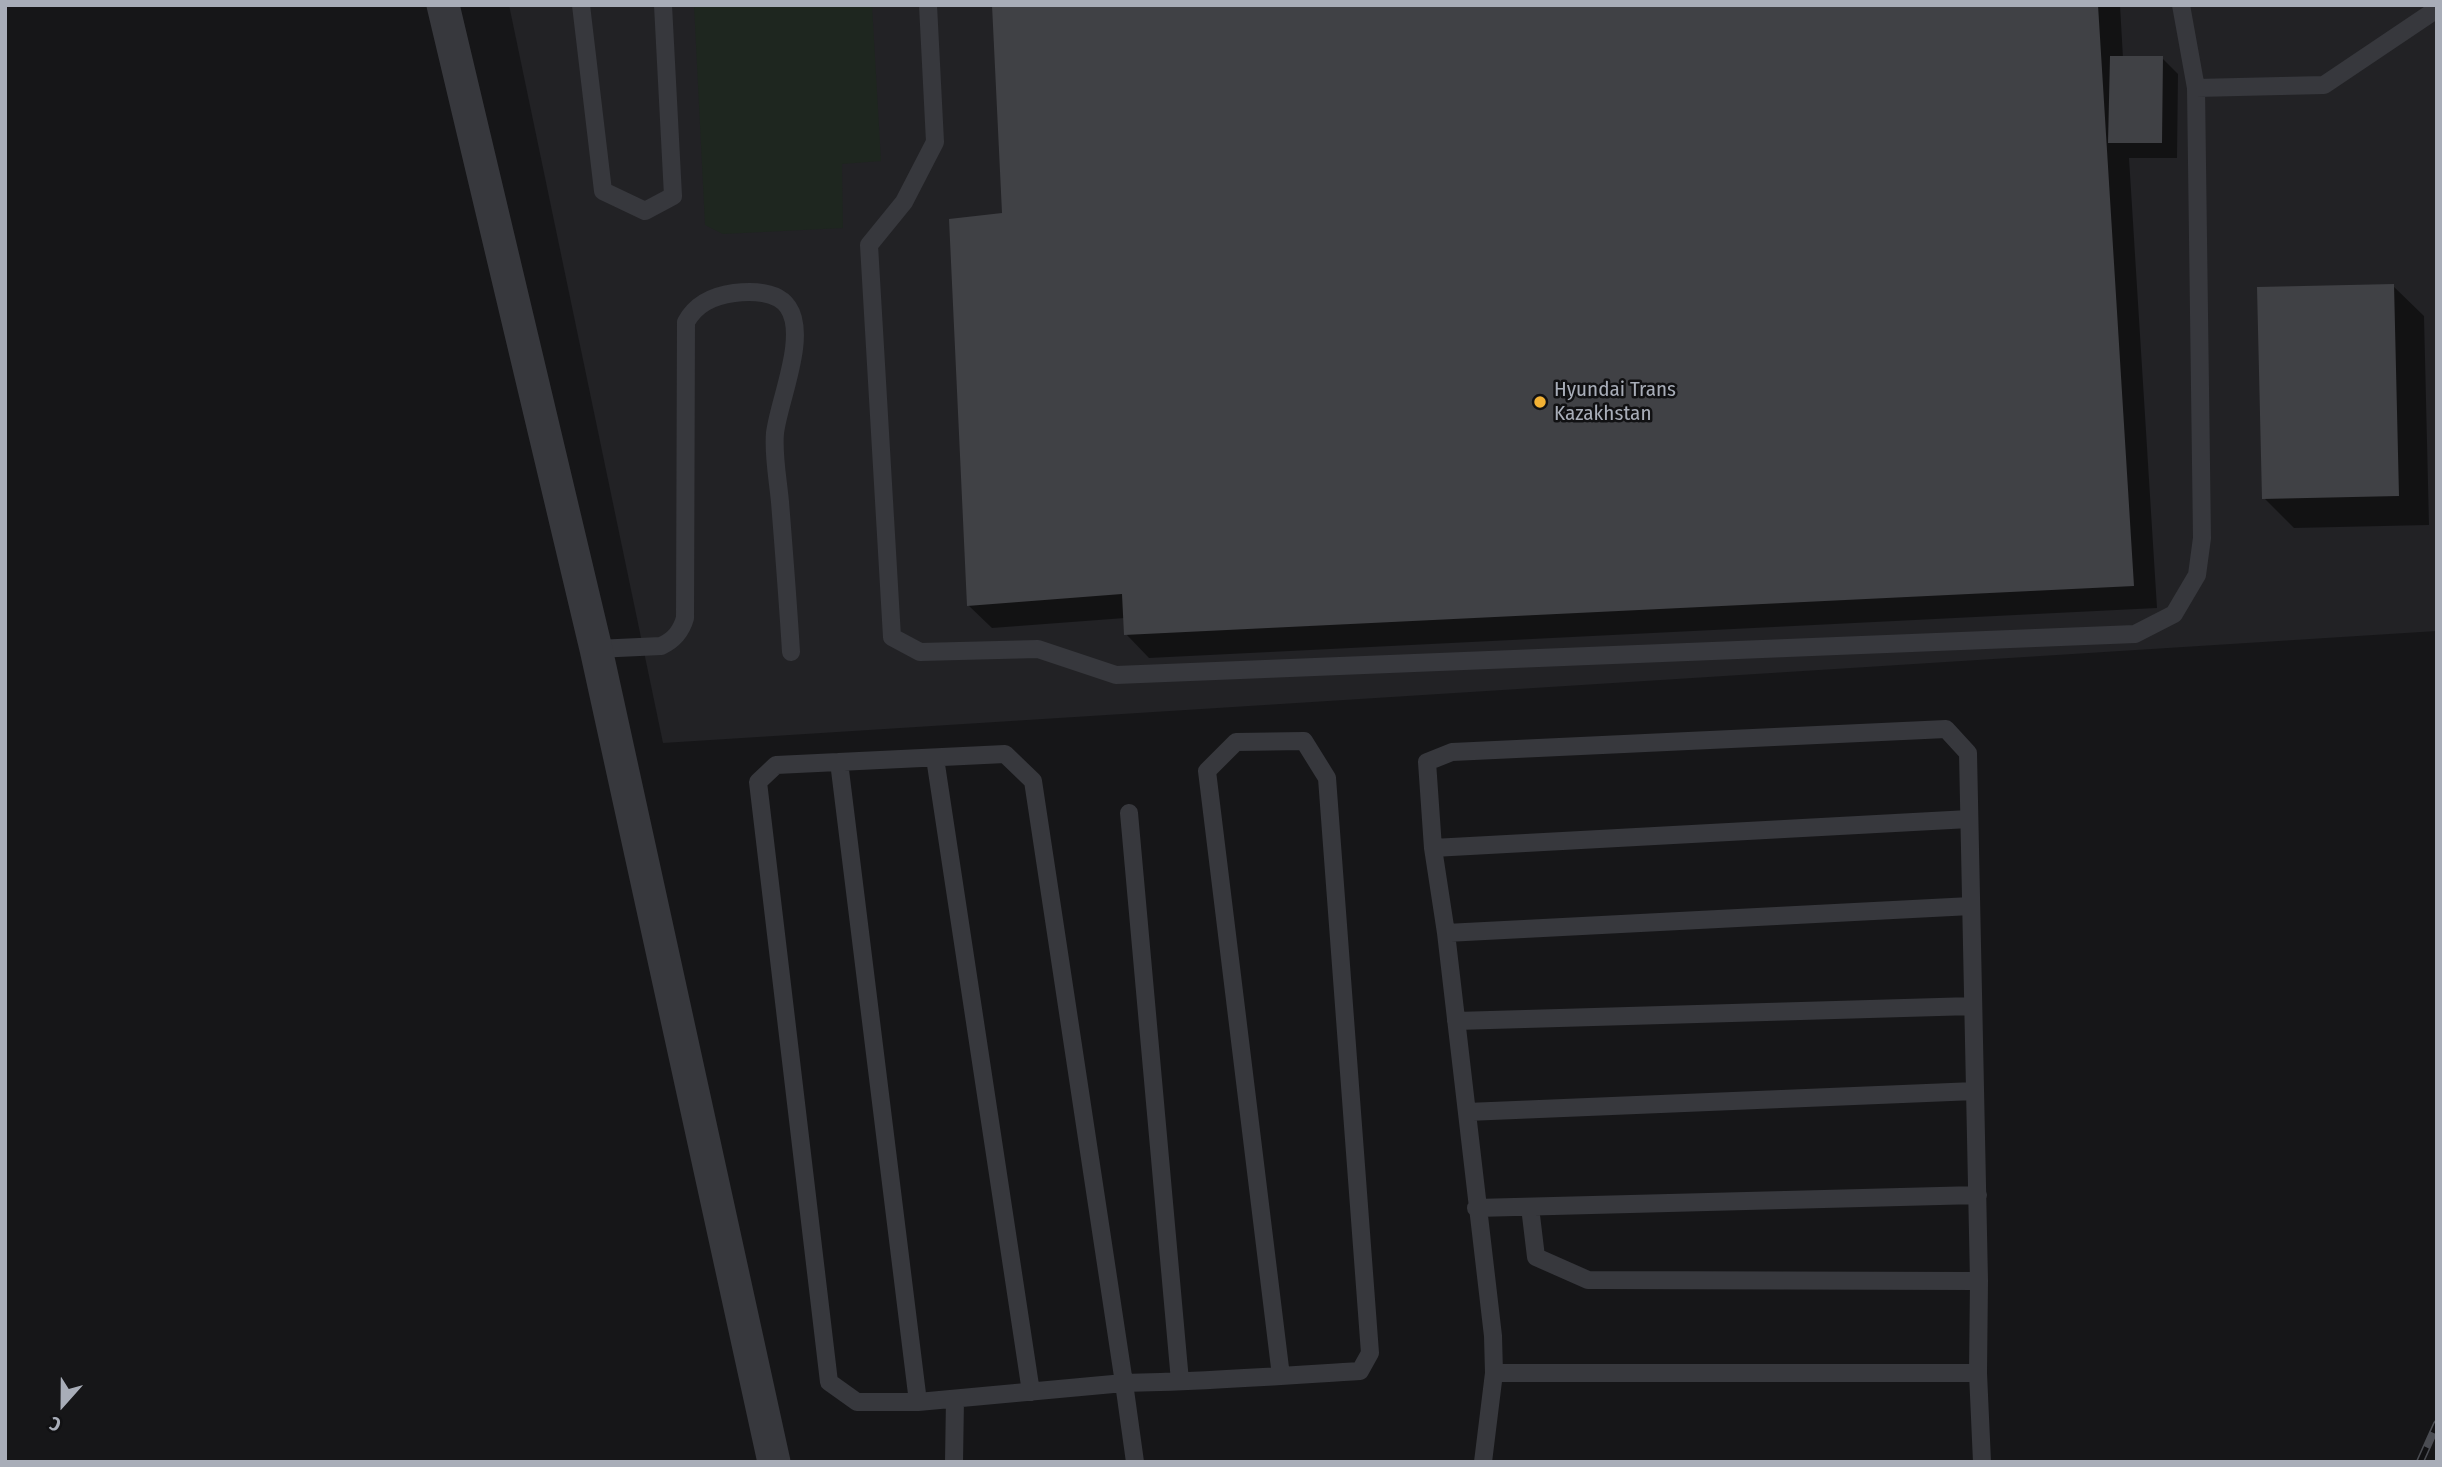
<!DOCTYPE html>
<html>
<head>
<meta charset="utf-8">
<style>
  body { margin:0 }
  #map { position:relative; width:2442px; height:1467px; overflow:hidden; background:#161618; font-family:"Fira Sans Condensed",sans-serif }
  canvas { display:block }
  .frame { position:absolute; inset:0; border:7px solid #a8adb8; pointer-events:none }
  .north { position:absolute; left:28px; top:1369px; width:70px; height:70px; -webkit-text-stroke:5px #111113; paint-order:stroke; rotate:201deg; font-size:19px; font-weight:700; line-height:28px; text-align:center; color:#a8adb8 }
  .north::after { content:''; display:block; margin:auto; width:24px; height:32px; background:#a8adb8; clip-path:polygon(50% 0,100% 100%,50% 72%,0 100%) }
</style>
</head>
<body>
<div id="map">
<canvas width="2442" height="1467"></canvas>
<div class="frame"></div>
<div class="north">С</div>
</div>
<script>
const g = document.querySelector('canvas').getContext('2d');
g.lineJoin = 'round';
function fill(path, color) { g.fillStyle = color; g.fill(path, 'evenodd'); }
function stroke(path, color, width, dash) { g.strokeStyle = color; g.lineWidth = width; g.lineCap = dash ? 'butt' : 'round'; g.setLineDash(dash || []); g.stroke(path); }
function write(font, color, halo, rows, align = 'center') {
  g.font = font + ' "Fira Sans Condensed",sans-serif'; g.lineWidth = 5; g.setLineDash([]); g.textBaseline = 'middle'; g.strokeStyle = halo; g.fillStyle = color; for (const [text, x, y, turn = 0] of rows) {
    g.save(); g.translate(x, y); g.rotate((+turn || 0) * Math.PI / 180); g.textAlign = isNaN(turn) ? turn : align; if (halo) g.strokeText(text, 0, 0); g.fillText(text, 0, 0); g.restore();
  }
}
fill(new Path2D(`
  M 509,5 L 2437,5 L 2437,631 L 663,743 Z`), '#222225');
fill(new Path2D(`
  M 694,5 L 872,5 L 881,161 L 842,164 L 843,228 L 723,234 L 705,225 Z`), '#1e261f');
fill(new Path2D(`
  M 993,5 L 2120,5 L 2123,58 L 2162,58 L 2178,74 L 2177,158 L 2129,158 L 2157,608 L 1149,658 L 1126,634 L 1125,618 L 992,628 L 968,605 L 1003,215 Z
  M 2393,286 L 2424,316 L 2429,525 L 2294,528 L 2264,498 Z`), '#0007');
fill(new Path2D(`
  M 992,5 L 2098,5 L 2134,586 L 1124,635 L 1122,594 L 967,606 L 949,219 L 1002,213 Z
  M 2110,56 L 2163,56 L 2162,143 L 2108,143 Z
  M 2394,284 L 2399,496 L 2262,499 L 2257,287 Z`), '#404145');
stroke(new Path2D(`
  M 581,5 L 603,191 L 645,211 L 673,196 L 663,5
  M 928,5 L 935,142 L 904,202 L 869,245 L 892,637 L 920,652 L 1038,649 L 1116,675 L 2135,634 L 2174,614 L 2197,575 L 2202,538 L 2196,88 L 2181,5
  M 2196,88 L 2324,85 L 2437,9
  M 596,649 L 661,646 C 674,640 681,632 685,618 L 686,322 C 696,304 712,296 734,293 C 751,291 777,291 788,307 C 808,336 779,400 775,433 C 773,455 778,480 780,502 C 784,552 788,602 791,652
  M 935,758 L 1031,1392
  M 839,762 L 918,1402
  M 1129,813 L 1180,1381
  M 1433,848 L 1969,819
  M 1446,933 L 1971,906
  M 1456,1021 L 1973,1006
  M 1467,1112 L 1975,1091
  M 1530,1207 L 1536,1257 L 1588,1280 L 1979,1281
  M 1476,1208 L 1978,1195
  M 1494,1373 L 1978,1373
  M 954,1462 L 955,1399
  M 1135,1462 L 1124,1383 L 1033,781 L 1005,754 L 776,765 L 758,782 L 829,1382 L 857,1402 L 918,1402 L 1124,1383 C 1202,1382 1281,1376 1360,1371 L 1370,1353 L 1327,778 L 1304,741 L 1236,742 L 1207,771 L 1281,1376
  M 1483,1462 L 1494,1373 L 1493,1336 L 1446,933 L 1433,848 L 1427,762 L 1452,752 L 1946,729 L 1968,753 L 1979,1281 L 1978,1373 L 1982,1462`), '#37383d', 18);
stroke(new Path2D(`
  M 443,5 L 596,649 L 774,1462`), '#37383d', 33);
const rail = new Path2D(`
  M 2420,1462 L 2437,1424`);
stroke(rail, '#4a4c52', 8);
stroke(rail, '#111113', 5, [16]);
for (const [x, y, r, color] of [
  [1540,402,7,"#f2b134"]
]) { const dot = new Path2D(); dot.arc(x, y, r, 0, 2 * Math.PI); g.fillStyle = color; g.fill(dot); stroke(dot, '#111113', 2.5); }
write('21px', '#a8adb8', '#111113', [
  ["Hyundai Trans",1554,390],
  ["Kazakhstan",1554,414]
], 'left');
</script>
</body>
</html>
